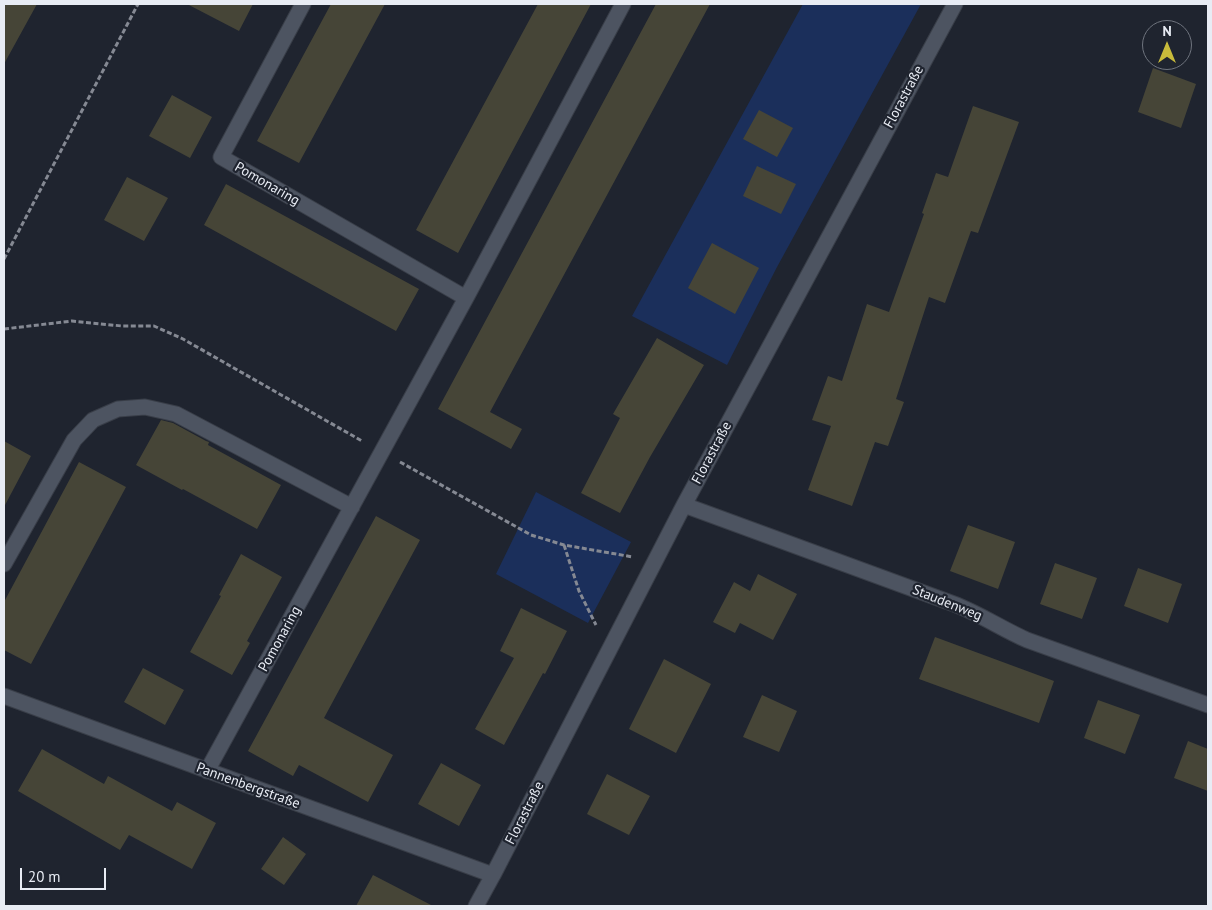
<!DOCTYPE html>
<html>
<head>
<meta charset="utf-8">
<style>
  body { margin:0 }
  #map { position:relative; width:1212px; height:910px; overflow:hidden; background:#1f242f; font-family:"PT Sans",sans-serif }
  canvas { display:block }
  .frame { position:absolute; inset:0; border:5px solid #e8ecf4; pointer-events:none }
  .north { position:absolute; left:1142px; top:20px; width:50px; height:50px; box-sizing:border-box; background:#1f242f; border:1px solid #6f747e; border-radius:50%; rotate:0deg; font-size:14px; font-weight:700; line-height:20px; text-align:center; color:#e8ecf4 }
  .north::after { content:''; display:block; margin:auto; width:18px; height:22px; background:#c8bb3b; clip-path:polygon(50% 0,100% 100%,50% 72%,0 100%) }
  .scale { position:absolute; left:20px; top:868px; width:86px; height:22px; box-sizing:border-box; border:2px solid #e8ecf4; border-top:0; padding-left:6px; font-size:15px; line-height:18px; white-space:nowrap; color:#e8ecf4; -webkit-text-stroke:4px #1f242f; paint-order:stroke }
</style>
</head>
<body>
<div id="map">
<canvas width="1212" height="910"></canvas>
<div class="frame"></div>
<div class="north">N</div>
<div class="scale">20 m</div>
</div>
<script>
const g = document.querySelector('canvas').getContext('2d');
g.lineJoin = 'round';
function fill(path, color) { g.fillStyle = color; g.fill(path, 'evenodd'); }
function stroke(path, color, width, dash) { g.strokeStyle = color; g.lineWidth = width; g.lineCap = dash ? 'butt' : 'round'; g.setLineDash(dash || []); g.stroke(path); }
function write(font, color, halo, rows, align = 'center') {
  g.font = font + ' "PT Sans",sans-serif'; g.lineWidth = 4.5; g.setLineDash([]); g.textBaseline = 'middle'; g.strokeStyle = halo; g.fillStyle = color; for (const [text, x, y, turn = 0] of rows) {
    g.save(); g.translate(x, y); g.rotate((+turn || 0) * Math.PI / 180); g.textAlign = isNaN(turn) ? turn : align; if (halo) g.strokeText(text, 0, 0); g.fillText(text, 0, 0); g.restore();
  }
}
fill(new Path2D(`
  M 803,4 L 921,4 L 777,267 L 727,365 L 632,316 Z
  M 536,492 L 631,542 L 588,623 L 496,574 Z`), '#1b2f5b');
fill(new Path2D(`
  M 4,4 L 37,4 L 4,64 Z
  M 187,4 L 253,4 L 239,31 Z
  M 331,4 L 385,4 L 299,163 L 257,141 Z
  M 538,4 L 591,4 L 458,253 L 416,230 Z
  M 656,4 L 710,4 L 490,412 L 522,429 L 511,449 L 438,409 Z
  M 1153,68 L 1196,84 L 1181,128 L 1138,112 Z
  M 172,95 L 212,117 L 190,158 L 149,136 Z
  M 973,106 L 1019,122 L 978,233 L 971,231 L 945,303 L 929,297 L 896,399 L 904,402 L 888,446 L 875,442 L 852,506 L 808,490 L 831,426 L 812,420 L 828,376 L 842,381 L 867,304 L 889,312 L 924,214 L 922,213 L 936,173 L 948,177 Z
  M 759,110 L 793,128 L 777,157 L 743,139 Z
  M 757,166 L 796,184 L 781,214 L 743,196 Z
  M 127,177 L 168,198 L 144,241 L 104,220 Z
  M 226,184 L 419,289 L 396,331 L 204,225 Z
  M 712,243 L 759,268 L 735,314 L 688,288 Z
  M 657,338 L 704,365 L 650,457 L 620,513 L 581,493 L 620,418 L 613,414 Z
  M 161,420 L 173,423 L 206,441 L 209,442 L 208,445 L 281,485 L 257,529 L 183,489 L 182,490 L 136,465 Z
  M 4,441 L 31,456 L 4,507 Z
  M 79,462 L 126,487 L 31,664 L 4,650 L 4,602 Z
  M 376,516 L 420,540 L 324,718 L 393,755 L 368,802 L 299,765 L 293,776 L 248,751 Z
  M 968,525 L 1015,542 L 998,589 L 950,571 Z
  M 241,554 L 282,577 L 247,641 L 250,643 L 232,675 L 190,652 L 221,596 L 219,595 Z
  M 1055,563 L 1097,578 L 1082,619 L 1040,604 Z
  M 1138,568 L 1182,584 L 1168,623 L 1124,606 Z
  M 758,574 L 797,594 L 773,640 L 740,623 L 735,633 L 713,622 L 734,582 L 750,591 Z
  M 521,608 L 567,631 L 545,674 L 543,673 L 504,745 L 475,729 L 514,658 L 500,651 Z
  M 935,637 L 1054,681 L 1039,723 L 919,679 Z
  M 664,659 L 711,684 L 676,753 L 629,729 Z
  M 143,668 L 184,690 L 165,725 L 124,702 Z
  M 762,695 L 797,711 L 779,752 L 743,737 Z
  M 1098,700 L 1140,715 L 1125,754 L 1084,738 Z
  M 1188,741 L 1208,749 L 1208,791 L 1174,778 Z
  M 42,749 L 104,784 L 108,776 L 172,811 L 177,802 L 216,823 L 192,869 L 129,835 L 120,850 L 18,791 Z
  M 441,763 L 481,785 L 459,826 L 418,804 Z
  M 607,774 L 650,796 L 629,835 L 587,814 Z
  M 283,837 L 306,854 L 284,885 L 261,869 Z
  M 373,875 L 433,906 L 356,906 Z`), '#464537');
const minor = new Path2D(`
  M 303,4 L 221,157 L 466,298
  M 684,505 L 954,604 C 980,614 1002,629 1027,640 L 1208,705
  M 4,564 L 74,440 L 93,420 L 118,409 L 145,407 L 176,414 L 352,507
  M 4,696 L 493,875
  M 207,771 L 466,298 L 623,4
  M 476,906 L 493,875 L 684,505 L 955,4`);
stroke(minor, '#393e48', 17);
stroke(new Path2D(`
  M 4,259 L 138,4
  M 4,329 L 72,321 L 122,326 L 154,326 L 183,339 L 362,441
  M 400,462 L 531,535 L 564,545 L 633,557
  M 564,545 L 579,591 L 596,625`), '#858993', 3, [5, 2.5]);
stroke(minor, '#4d5461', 15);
write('14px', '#e8ecf4', '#1f242f', [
  ["Florastraße",904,97,-62],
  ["Pomonaring",267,184,30],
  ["Florastraße",712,453,-62],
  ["Staudenweg",947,603,22],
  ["Pomonaring",280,639,-61],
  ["Pannenbergstraße",248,786,20],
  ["Florastraße",525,813,-63]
]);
</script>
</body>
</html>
